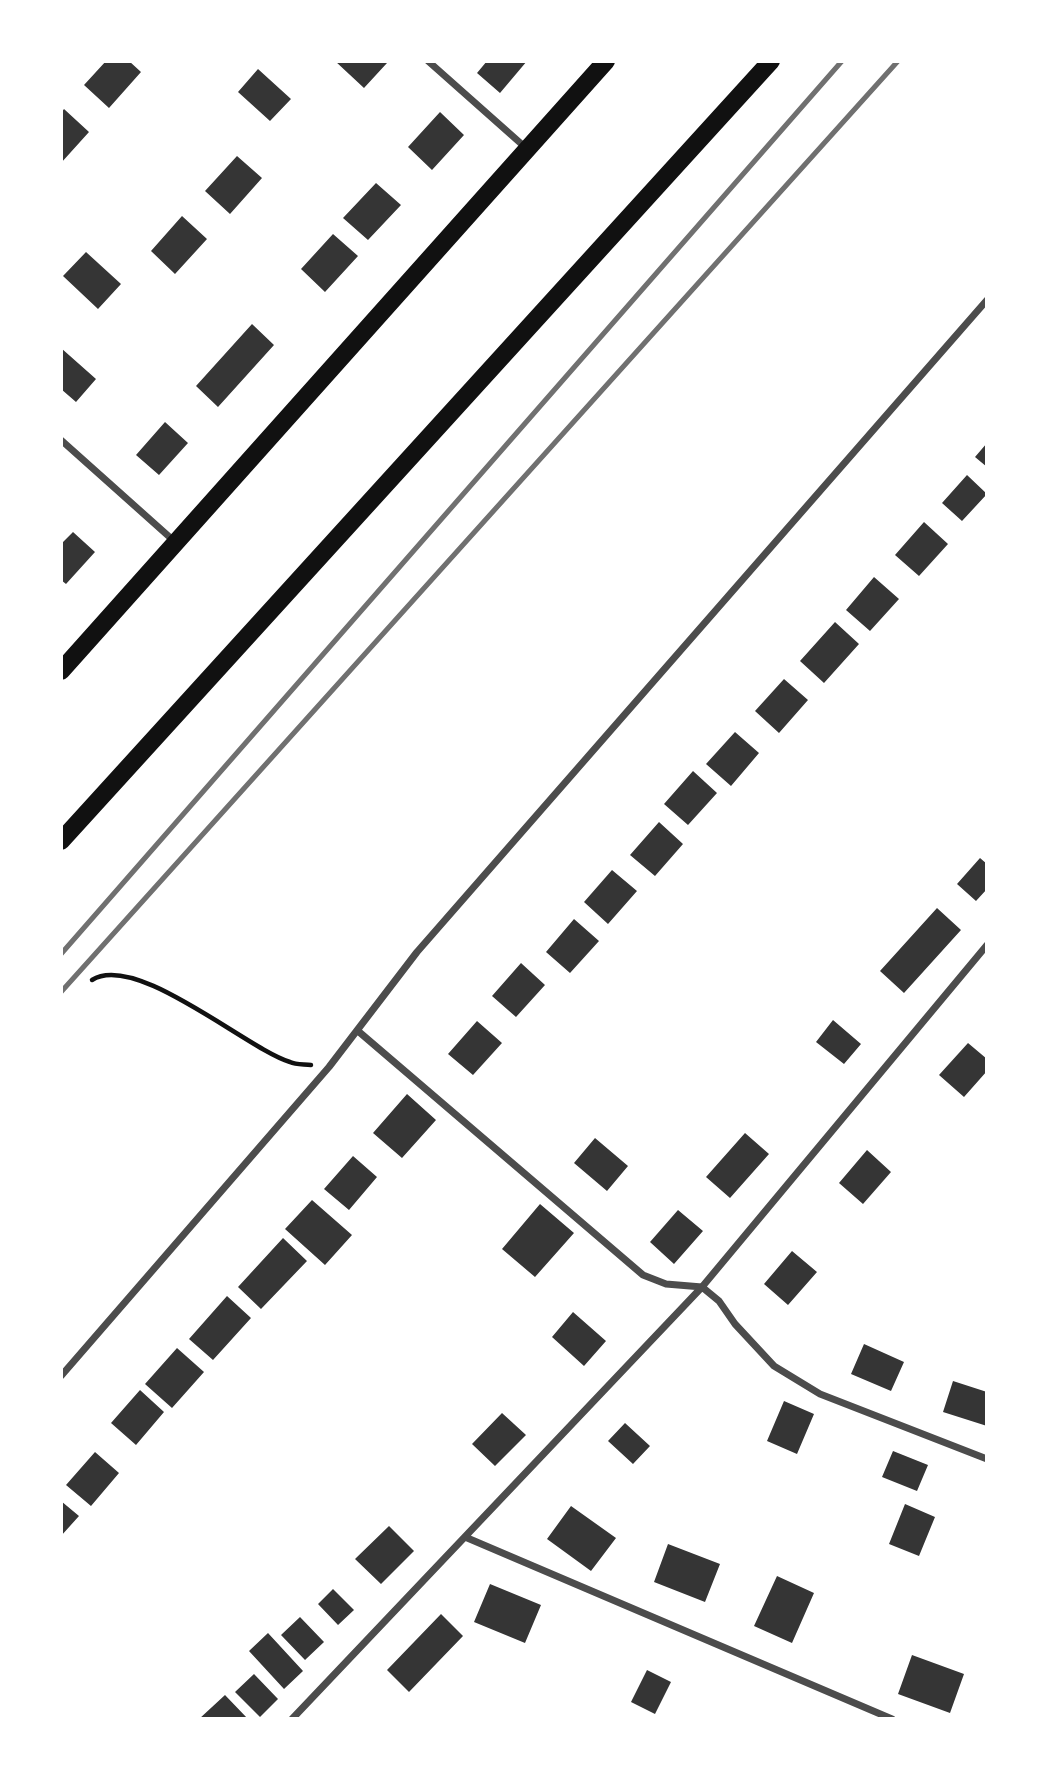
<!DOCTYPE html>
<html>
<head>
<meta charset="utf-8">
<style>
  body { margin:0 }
  #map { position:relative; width:1048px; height:1780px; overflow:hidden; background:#fff; font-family:"DejaVu Sans",sans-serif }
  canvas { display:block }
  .frame { position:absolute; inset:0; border:63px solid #fff; pointer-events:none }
</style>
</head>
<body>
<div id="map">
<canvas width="1048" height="1780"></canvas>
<div class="frame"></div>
</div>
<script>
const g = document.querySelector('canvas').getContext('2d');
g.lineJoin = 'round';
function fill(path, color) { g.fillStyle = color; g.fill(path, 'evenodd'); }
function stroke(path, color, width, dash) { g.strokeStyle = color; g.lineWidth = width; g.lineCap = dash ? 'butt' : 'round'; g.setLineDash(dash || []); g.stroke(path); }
fill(new Path2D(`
  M 106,61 L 129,61 L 141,72 L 109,108 L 84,85 Z
  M 335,61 L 385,61 L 387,63 L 364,88 Z
  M 487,61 L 527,61 L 500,93 L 477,73 Z
  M 258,69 L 291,99 L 270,121 L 238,92 Z
  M 64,109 L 89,132 L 61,163 L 61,113 Z
  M 440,112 L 464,135 L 432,170 L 408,147 Z
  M 237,156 L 262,178 L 230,214 L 205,191 Z
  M 376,183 L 401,205 L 368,240 L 343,218 Z
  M 182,216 L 207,239 L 175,274 L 151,251 Z
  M 333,234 L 358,256 L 325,292 L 301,269 Z
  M 86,252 L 121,284 L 98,309 L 63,276 Z
  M 252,324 L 274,345 L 218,407 L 196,386 Z
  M 61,348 L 96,379 L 76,402 L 61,389 Z
  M 165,422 L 188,443 L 159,475 L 136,455 Z
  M 987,443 L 987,467 L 975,457 Z
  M 967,475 L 987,494 L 962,521 L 942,503 Z
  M 924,522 L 948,544 L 919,576 L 895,555 Z
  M 73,532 L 95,552 L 66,584 L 61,580 L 61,544 Z
  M 874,577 L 899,599 L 870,631 L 846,610 Z
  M 835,622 L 859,644 L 824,683 L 800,661 Z
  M 784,679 L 808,700 L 779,733 L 755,711 Z
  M 735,732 L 759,753 L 731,786 L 706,764 Z
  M 693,771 L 717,793 L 688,825 L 664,804 Z
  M 659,822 L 683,844 L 655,876 L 630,855 Z
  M 980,858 L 987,864 L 987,889 L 976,901 L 957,884 Z
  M 612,870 L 637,891 L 608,924 L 584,902 Z
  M 937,908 L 961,930 L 904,993 L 880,971 Z
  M 574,919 L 599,941 L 570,973 L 546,952 Z
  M 521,963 L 545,985 L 516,1017 L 492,996 Z
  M 833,1020 L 861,1044 L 844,1064 L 816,1042 Z
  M 477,1021 L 502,1043 L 473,1075 L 448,1054 Z
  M 968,1043 L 987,1059 L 987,1071 L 964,1097 L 939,1075 Z
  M 407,1094 L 436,1120 L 402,1158 L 373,1133 Z
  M 745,1133 L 769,1154 L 730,1198 L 706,1177 Z
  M 595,1138 L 628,1166 L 607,1191 L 574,1163 Z
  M 867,1150 L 891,1172 L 863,1204 L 839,1183 Z
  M 353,1156 L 377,1177 L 349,1210 L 324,1189 Z
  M 312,1200 L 352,1235 L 325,1265 L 285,1229 Z
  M 540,1204 L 574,1233 L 535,1277 L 502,1249 Z
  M 678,1210 L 703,1231 L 674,1264 L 650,1242 Z
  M 283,1238 L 307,1261 L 261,1309 L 238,1287 Z
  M 792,1251 L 817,1272 L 788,1305 L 764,1284 Z
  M 227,1296 L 251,1318 L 213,1360 L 189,1339 Z
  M 573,1312 L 606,1341 L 584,1366 L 552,1337 Z
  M 864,1344 L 904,1362 L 891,1391 L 851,1374 Z
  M 177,1348 L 204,1372 L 172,1408 L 145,1384 Z
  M 953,1381 L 987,1392 L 987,1426 L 943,1412 Z
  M 140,1390 L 164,1412 L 136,1445 L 111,1423 Z
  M 784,1401 L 814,1414 L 797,1454 L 767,1441 Z
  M 502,1413 L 526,1435 L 495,1466 L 472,1444 Z
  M 625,1423 L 650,1446 L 633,1464 L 608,1441 Z
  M 893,1451 L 928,1465 L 917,1491 L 882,1477 Z
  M 95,1452 L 119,1473 L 91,1506 L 66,1485 Z
  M 61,1501 L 79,1516 L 61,1536 Z
  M 905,1504 L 935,1517 L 919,1556 L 889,1544 Z
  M 571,1506 L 616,1538 L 591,1571 L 547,1539 Z
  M 389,1526 L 414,1551 L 381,1584 L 355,1559 Z
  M 668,1544 L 720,1564 L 705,1602 L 654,1582 Z
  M 777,1576 L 814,1593 L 792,1643 L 754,1626 Z
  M 490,1584 L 541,1605 L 525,1643 L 474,1622 Z
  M 333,1589 L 354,1610 L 338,1625 L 318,1604 Z
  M 441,1614 L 463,1636 L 409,1692 L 387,1670 Z
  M 300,1617 L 324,1642 L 305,1660 L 281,1635 Z
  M 268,1633 L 303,1671 L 284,1689 L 249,1651 Z
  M 912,1655 L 964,1674 L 950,1713 L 898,1694 Z
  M 647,1670 L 671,1682 L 655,1714 L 631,1702 Z
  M 254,1674 L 278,1699 L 260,1717 L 235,1692 Z
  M 225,1695 L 248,1719 L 199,1719 Z`), '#353535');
stroke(new Path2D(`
  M 92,980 C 136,952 247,1049 290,1062 C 296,1065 304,1064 311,1065`), '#111', 4.5);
stroke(new Path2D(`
  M 428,61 L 526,148
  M 61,440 L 174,541
  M 358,1031 L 643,1275 L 666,1284 L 702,1287 L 719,1301 L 735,1324 L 774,1366 L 820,1394 L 987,1459
  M 61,1376 L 329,1067 L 417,952 L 987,300
  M 465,1537 L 892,1719
  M 292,1719 L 702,1287 L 987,945`), '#4c4c4c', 7);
stroke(new Path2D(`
  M 61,671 L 606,61
  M 61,841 L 771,61`), '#111', 18);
stroke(new Path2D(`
  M 61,954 L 842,61
  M 61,992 L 898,61`), '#707070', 5);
</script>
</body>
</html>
